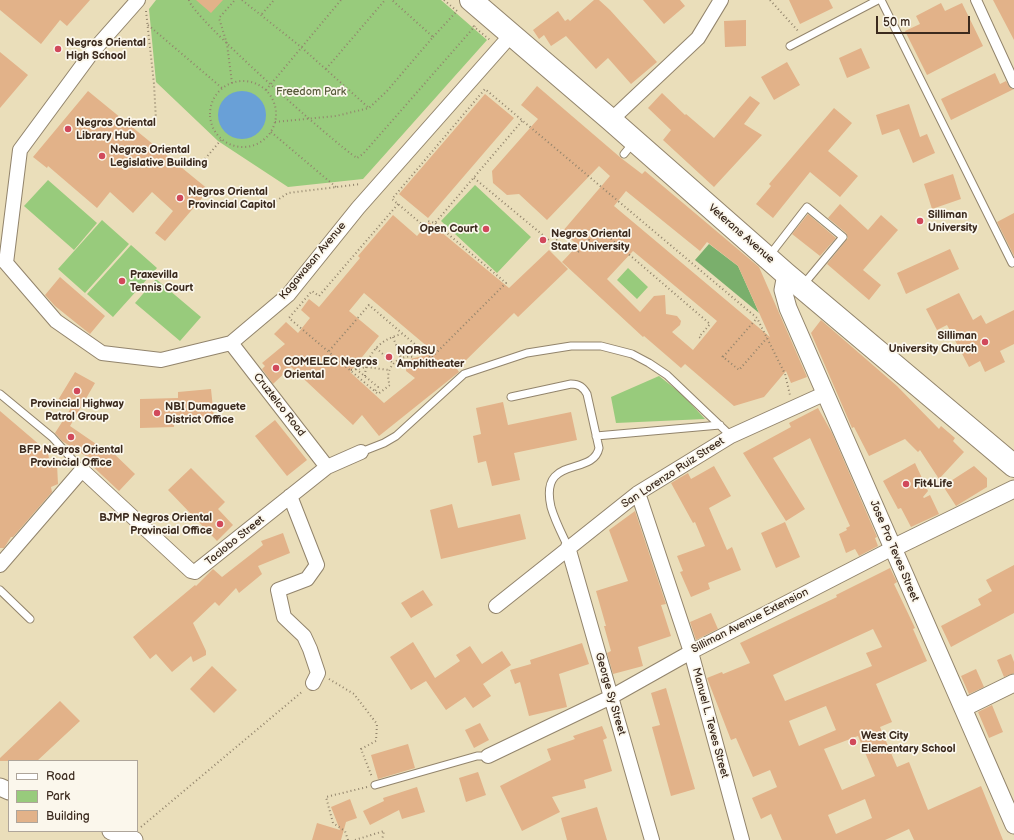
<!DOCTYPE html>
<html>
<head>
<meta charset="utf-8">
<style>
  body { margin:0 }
  #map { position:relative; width:1014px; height:840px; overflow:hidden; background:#eadeba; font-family:"Balsamiq Sans",sans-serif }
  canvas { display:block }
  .legend { position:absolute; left:8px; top:760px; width:130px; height:72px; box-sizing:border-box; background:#fbf7ec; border:1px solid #aea59a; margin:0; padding:5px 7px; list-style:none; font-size:12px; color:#3b2a1e }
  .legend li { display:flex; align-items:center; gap:8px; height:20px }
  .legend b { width:20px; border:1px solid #aea59a }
  .scale { position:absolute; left:876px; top:16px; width:94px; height:18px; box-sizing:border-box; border:2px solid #3b2a1e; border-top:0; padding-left:5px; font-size:12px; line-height:14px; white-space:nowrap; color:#3b2a1e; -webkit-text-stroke:3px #fbf7ec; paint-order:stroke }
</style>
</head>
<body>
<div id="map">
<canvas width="1014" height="840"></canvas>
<ul class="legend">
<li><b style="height:5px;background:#fff"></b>Road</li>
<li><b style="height:11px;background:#98cb7c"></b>Park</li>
<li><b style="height:11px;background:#e2b289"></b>Building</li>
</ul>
<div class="scale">50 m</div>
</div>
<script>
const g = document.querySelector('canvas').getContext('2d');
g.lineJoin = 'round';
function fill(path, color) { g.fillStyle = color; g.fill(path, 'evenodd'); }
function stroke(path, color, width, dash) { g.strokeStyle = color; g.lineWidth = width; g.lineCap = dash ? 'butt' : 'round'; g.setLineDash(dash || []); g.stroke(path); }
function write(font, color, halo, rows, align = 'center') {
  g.font = font + ' "Balsamiq Sans",sans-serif'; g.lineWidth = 3.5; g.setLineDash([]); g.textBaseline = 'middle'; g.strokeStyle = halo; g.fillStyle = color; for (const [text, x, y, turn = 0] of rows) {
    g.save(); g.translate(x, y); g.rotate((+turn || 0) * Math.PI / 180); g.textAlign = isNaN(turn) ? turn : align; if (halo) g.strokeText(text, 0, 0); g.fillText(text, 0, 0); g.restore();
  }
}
fill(new Path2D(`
  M 156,0 L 441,0 L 487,40 L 363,179 L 288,187 L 218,141 L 156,82 L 149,9 Z
  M 48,180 L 97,223 L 74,250 L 24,206 Z
  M 475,185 L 531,237 L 497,273 L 441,221 Z
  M 102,220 L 129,244 L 85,293 L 58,269 Z
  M 131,245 L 157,268 L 113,317 L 87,294 Z
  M 628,268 L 648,287 L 637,299 L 617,280 Z
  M 156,279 L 201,317 L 180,341 L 135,303 Z
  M 659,376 L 682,394 L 705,419 L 616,423 L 611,397 Z`), '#98cb7c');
fill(new Path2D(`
  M 709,244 L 738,266 L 759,313 L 695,260 Z`), '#7aaf6c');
fill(new Path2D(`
  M218 115a24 24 0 1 1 48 0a24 24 0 1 1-48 0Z`), '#69a0d7');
fill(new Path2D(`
  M 0,0 L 90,0 L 67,26 L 60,20 L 41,44 L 0,10 Z
  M 196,0 L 223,0 L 211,13 Z
  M 594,0 L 599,0 L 610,10 L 657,62 L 631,84 L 608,58 L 596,69 L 566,36 L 551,46 L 544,35 L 539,39 L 533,30 L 558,11 L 565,21 L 568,19 L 570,21 Z
  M 643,0 L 680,0 L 685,6 L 664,24 Z
  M 789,0 L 829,0 L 833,8 L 800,24 Z
  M 993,0 L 1014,0 L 1014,40 Z
  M 941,3 L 945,11 L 962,3 L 983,46 L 927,75 L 905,31 L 920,24 L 916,16 Z
  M 746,20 L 746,46 L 725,47 L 724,21 Z
  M 861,48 L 870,68 L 847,78 L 839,58 Z
  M 0,52 L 28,75 L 0,108 Z
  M 787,62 L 800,85 L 774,100 L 761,77 Z
  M 995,73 L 1000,84 L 1006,81 L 1010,88 L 1014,89 L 951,120 L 941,99 Z
  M 537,86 L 621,158 L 642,174 L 645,171 L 759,267 L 807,377 L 791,383 L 786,371 L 764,397 L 734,406 L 685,364 L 681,368 L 644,336 L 643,337 L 562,262 L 578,245 L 562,232 L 610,176 L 599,166 L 547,220 L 519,194 L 507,195 L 493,183 L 492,171 L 538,119 L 521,105 ZM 626,191 L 700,251 L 707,242 L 738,266 L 770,337 L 614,206 ZM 633,251 L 717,321 L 693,350 L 672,332 L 680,325 L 681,321 L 677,316 L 666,314 L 665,295 L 654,296 L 640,312 L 607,279 Z
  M 88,91 L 209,190 L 165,241 L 155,233 L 173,211 L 152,192 L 133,213 L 110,192 L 97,208 L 48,166 L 47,168 L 33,157 Z
  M 662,93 L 685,115 L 686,114 L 714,138 L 750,96 L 760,103 L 744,124 L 762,135 L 714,187 L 663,140 L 671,130 L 648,108 Z
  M 485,94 L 514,118 L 428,218 L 399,194 Z
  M 909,104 L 920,137 L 927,134 L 935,153 L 913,163 L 899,129 L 882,135 L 876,115 Z
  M 834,108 L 852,123 L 828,151 L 858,176 L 840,197 L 810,172 L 773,218 L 756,204 L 771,186 L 769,184 Z
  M 953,174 L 961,199 L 932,209 L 924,184 Z
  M 840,204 L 868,230 L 881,215 L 898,230 L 863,270 L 881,285 L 869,300 L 827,264 L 848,238 L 846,233 L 828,218 Z
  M 1014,213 L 1014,256 L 997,222 Z
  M 808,214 L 836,238 L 820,256 L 792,234 Z
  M 393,215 L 417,236 L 429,222 L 509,288 L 549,250 L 568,269 L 518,317 L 514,313 L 457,369 L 459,372 L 379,436 L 362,415 L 353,425 L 291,367 L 273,384 L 262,369 L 265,366 L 262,363 L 285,344 L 274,334 L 286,322 L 298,333 L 310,318 L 301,310 L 309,299 L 319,307 L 360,258 L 358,256 ZM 364,293 L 435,353 L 410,359 L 407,363 L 406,371 L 415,378 L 384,403 L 350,372 L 379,336 L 349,311 Z
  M 950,249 L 959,269 L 906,294 L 897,273 Z
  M 60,277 L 105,316 L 90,334 L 55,306 L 45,295 Z
  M 959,293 L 973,320 L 981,315 L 986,324 L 1014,310 L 1014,344 L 1000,351 L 1005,362 L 985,372 L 980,361 L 969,367 L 947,325 L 937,330 L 926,309 Z
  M 821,320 L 897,386 L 939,429 L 941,426 L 955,438 L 953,441 L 964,452 L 939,479 L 920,450 L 918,452 L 905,439 L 869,456 L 854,427 L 852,428 L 811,333 Z
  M 75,372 L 95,383 L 70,426 L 102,448 L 105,445 L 135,474 L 119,491 L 87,461 L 92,460 L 62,441 L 55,433 L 71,408 L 58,400 Z
  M 211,389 L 214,418 L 174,422 L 174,427 L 140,428 L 140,399 L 178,398 L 178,392 Z
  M 503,402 L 508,425 L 571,412 L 577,440 L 514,453 L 520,480 L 492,486 L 486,461 L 478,463 L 473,436 L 481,434 L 476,408 Z
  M 818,408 L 832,433 L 877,537 L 875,538 L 878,546 L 859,556 L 855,549 L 846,553 L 839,534 L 847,530 L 846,528 L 850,526 L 810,438 L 773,458 L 805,509 L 786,521 L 743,453 L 791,427 L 789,423 Z
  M 0,411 L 48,452 L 50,465 L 57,464 L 58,484 L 51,487 L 52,492 L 13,537 L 11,537 L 4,548 L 0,548 Z
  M 275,420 L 307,460 L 287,476 L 255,436 Z
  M 915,463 L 928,491 L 923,497 L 924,498 L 930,495 L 939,514 L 911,527 L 901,508 L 898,509 L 883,481 Z
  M 714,466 L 731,496 L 709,508 L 727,550 L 732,547 L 741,570 L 708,583 L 710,589 L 691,597 L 680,572 L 683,571 L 677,556 L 705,546 L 695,522 L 693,523 L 671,483 L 688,473 L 691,479 Z
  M 974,466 L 987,478 L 987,487 L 956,506 L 943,486 Z
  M 191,468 L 225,502 L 218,509 L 233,525 L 217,541 L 168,490 Z
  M 452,504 L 458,528 L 520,514 L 526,539 L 441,559 L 430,510 Z
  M 635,511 L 666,604 L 661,605 L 671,636 L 638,647 L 643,666 L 613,674 L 607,653 L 611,651 L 604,626 L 606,626 L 596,591 L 628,581 L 609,530 Z
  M 785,522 L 800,557 L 776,568 L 761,533 Z
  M 283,533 L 290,553 L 258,566 L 262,574 L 239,593 L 236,588 L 219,606 L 215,602 L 193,623 L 206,651 L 206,655 L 193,662 L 191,656 L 172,672 L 156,654 L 150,659 L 133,637 L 195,585 L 196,586 L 213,569 L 222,577 L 263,545 L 261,541 Z
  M 1014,565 L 1014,613 L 951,647 L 941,626 L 981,605 L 978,599 L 992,591 L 986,580 Z
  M 890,568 L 897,582 L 894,584 L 915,628 L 913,629 L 927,661 L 876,684 L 892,722 L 880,727 L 897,767 L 909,762 L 928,810 L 981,786 L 1003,840 L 914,840 L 909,829 L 885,840 L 782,840 L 771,814 L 761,819 L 752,798 L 777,787 L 770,770 L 753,777 L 736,738 L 731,740 L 707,678 L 722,672 L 723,674 L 750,663 L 740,643 L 837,597 L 836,595 ZM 873,629 L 882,647 L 866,653 L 872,666 L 785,701 L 773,675 ZM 826,706 L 836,730 L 799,746 L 789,721 ZM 858,736 L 875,776 L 842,790 L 824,749 ZM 865,799 L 872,818 L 836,834 L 828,815 Z
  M 423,590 L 433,605 L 411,618 L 401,603 Z
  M 711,613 L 718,629 L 696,640 L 690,622 Z
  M 413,642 L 435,678 L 460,661 L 456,655 L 470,646 L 482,664 L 502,651 L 511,665 L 483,684 L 491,696 L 473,708 L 465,697 L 446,710 L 426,681 L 411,690 L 390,657 Z
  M 582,643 L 589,664 L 559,674 L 567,707 L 529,716 L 520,682 L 515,684 L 510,670 L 531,664 L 530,660 Z
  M 1011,654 L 1014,662 L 1014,673 L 1004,677 L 997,660 Z
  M 212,666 L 237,690 L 214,713 L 190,689 Z
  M 976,669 L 984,687 L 969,694 L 961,676 Z
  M 666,688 L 695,789 L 671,796 L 652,727 L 660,725 L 651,693 Z
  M 60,701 L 80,721 L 37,761 L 0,761 L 0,758 Z
  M 992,705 L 1003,732 L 989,738 L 978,712 Z
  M 480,723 L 489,740 L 474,748 L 465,730 Z
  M 602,726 L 607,738 L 603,740 L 612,771 L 584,780 L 586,788 L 552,797 L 560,812 L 522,831 L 500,786 L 551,760 L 547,749 L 575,739 L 573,736 Z
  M 408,744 L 415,768 L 378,779 L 371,755 Z
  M 478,772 L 486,795 L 466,802 L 459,778 Z
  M 417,787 L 425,812 L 402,819 L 399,810 L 370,825 L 363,811 L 384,801 L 383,798 Z
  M 350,799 L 357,818 L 346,822 L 341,840 L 312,840 L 317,823 L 340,830 L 331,807 Z
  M 597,807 L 607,840 L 567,840 L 561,818 Z`), '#e2b289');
const service = new Path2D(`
  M 881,0 L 1012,263 L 1014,262
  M 790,46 L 878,0
  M 624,154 L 633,143
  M 769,256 L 807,207 L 843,237 L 803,285
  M 0,394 L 52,437 L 82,470
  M 511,397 L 571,384 C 579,384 583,387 587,394 L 599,448 C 593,477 539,454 551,507 C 555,521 562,534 568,547
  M 596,436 L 720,425
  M 361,452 L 384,443 L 396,436 L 464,374 L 527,353 L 571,346 L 601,346 L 632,354 L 649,363 L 667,375 L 731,436
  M 0,590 L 30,619
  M 375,785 L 477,756 L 488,756`);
const pedestrian = new Path2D(`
  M 976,0 L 1014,83`);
const minor = new Path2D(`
  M 138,0 L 93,51 L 20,150 L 6,263 L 56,321 L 102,353 L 161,360 L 231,343 L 288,295 L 358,208 L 511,35
  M 611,120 L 698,38 L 721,0
  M 231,343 L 327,467
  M 638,493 L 691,652 L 742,840
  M 290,496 L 317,565 L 307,579 L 278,590 L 284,617 L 304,636 L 310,649 L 318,673 L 313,683
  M 568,547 L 652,840
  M 0,565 L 82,470 L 191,571 L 195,572 L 327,467 L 361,452
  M 496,606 L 638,493 L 731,436 L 826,393
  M 488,756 L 611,697 L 691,652 L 893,548`);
const tertiary = new Path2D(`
  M 786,274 L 783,290 L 788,308 L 1014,825
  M 893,548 L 1014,489
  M 963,708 L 1014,683
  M 0,787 L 9,791
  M 111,831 L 134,840`);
const primary = new Path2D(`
  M 471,0 L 611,120 L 786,274 L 1014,466`);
stroke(service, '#92846c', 9);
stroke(pedestrian, '#92846c', 12);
stroke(minor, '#92846c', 16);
stroke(tertiary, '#92846c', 19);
stroke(primary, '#92846c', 24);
stroke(new Path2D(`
  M 189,0 C 190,15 336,145 357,158 L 363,154 L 475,26
  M 242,0 L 301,47 L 369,108
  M 444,0 L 457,11
  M 770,0 L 799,32
  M 146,11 L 154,84 L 156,120
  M 262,14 L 274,0
  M 148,25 L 222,88
  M 473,26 L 490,40
  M 433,37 L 457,11
  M 326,69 L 385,0
  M210 114a33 33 0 1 1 66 0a33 33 0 1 1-66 0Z
  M 232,83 L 227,44 L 219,18 L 235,0
  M 266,90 L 341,0
  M 522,121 L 435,223 L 428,221 L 424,226 L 392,199 L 485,89 L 757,318 L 785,374 L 790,395
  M 275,122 L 336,116 L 369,108 L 387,91 L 433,37 L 392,0
  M 271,132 L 336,187
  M 205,159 L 221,140
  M 474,178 L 550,241
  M 276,201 L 288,193 L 361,184
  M 398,204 L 319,296 L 312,291 L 289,318 L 378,394 L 390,385 C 383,370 397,354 413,357
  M 553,237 L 573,251
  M 578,252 L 589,240 L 594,245 L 604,233 L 710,324 L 699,337 L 702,339
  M 393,337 L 401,358
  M 376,348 L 393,363
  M 329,351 L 369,305 L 431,358 L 506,283 L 435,223
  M 722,356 L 739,370 L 767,338
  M 723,357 L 757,318
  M 356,369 L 378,387 L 375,391
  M 351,370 L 366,367 L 389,370
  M 365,376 C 366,354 380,339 402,334
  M 329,679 L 354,694 L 377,724 L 376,741 L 361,749 L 372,777
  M 141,827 L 303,691
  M 348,840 L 345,831 L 333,823 L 326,797 L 367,787
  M 355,840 L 384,831 L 382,840`), '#92846c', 2, [1, 3]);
stroke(service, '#fff', 7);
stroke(pedestrian, '#fff', 10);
stroke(minor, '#fff', 14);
stroke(tertiary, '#fff', 17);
stroke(primary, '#fff', 22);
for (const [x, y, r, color] of [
  [58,49,4,"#d1495b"],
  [68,129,4,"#d1495b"],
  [102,156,4,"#d1495b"],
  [180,198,4,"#d1495b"],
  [920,221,4,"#d1495b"],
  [486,229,4,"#d1495b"],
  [543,240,4,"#d1495b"],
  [122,281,4,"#d1495b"],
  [985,342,4,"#d1495b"],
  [389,357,4,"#d1495b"],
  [276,368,4,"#d1495b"],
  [77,391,4,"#d1495b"],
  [157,413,4,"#d1495b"],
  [71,437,4,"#d1495b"],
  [906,484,4,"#d1495b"],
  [220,524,4,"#d1495b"],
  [853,742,4,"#d1495b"]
]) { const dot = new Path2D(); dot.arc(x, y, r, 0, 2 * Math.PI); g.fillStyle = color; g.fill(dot); stroke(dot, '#fbf7ec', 1.5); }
write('bold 11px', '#3b2a1e', '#fbf7ec', [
  ["Negros Oriental",66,43],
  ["High School",66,56],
  ["Negros Oriental",76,123],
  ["Library Hub",76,136],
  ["Negros Oriental",110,150],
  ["Legislative Building",110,163],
  ["Negros Oriental",188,192],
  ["Provincial Capitol",188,205],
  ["Silliman",928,215],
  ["University",928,228],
  ["Open Court",478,229,"right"],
  ["Negros Oriental",551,234],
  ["State University",551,247],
  ["Praxevilla",130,275],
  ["Tennis Court",130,288],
  ["Silliman",977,336,"right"],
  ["University Church",977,349,"right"],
  ["NORSU",397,351],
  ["Amphitheater",397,364],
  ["COMELEC Negros",284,362],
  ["Oriental",284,375],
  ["Provincial Highway",77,404,"center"],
  ["Patrol Group",77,417,"center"],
  ["NBI Dumaguete",165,407],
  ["District Office",165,420],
  ["BFP Negros Oriental",71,450,"center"],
  ["Provincial Office",71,463,"center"],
  ["Fit4Life",914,484],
  ["BJMP Negros Oriental",212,518,"right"],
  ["Provincial Office",212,531,"right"],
  ["West City",861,736],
  ["Elementary School",861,749]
], 'left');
write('11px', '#575a3a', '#fbf7ec', [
  ["Freedom Park",311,92]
]);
write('11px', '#3b2a1e', '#fbf7ec', [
  ["Veterans Avenue",741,234,41],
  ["Kagawasan Avenue",313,261,-50],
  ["Cruztelco Road",279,405,52],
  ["San Lorenzo Ruiz Street",673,473,-33],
  ["Taclobo Street",235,541,-39],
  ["Jose Pro Teves Street",894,551,67],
  ["Silliman Avenue Extension",750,621,-27],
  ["George Sy Street",610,694,74],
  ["Manuel L. Teves Street",710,723,75]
]);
</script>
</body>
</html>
